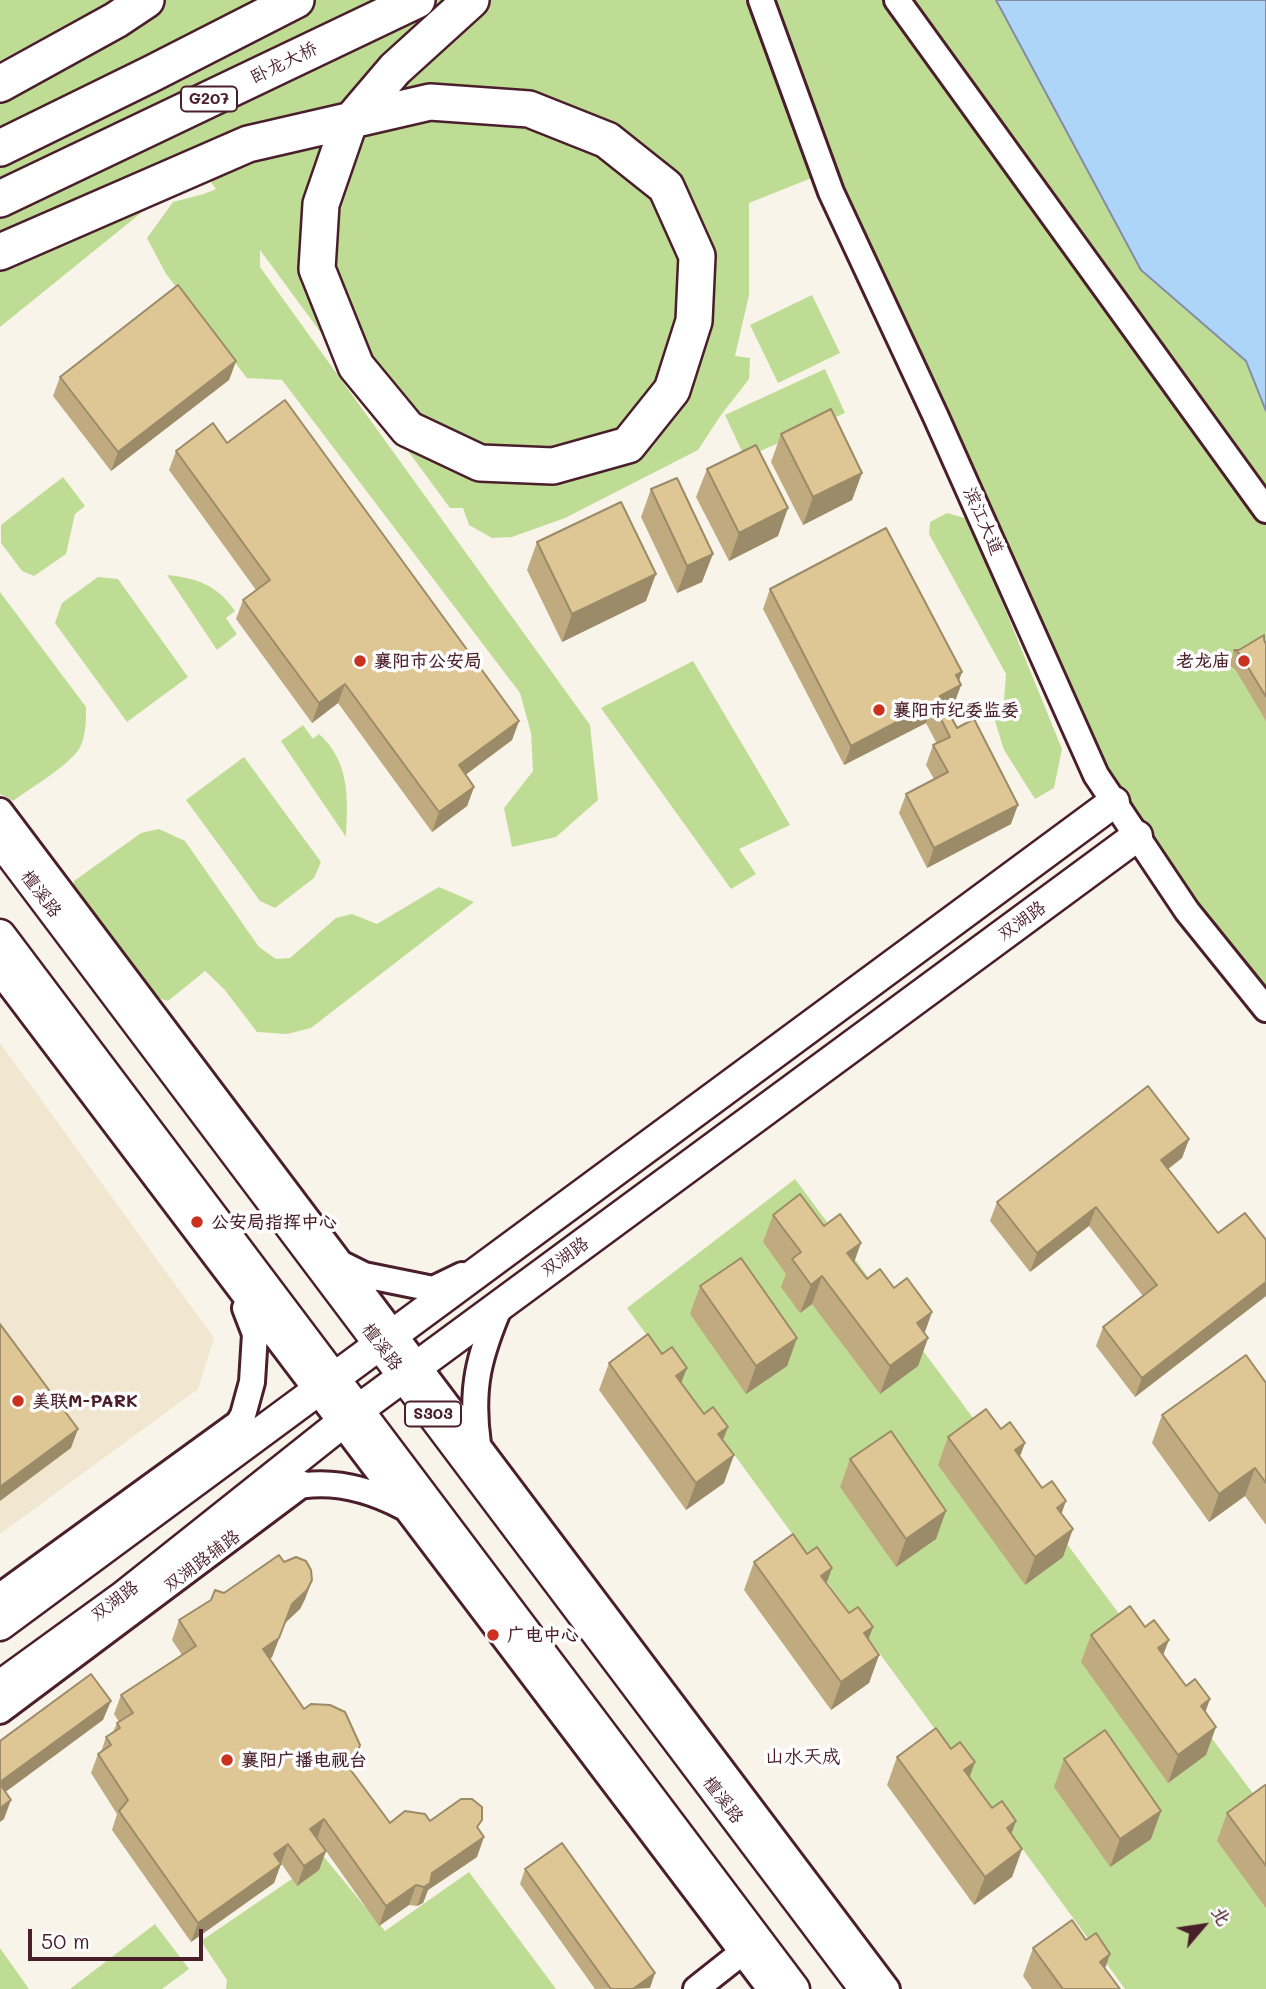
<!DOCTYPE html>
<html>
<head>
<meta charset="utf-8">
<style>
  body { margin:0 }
  #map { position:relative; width:1266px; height:1989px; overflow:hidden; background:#f9f4ea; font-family:Mali,"LXGW WenKai TC",sans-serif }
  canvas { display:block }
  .north { position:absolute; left:1168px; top:1891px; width:70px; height:70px; -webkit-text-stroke:5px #fff; paint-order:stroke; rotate:61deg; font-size:19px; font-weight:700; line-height:28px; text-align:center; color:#4a1f2b }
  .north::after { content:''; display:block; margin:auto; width:24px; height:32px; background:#4a1f2b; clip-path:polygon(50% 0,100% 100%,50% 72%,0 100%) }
  .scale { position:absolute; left:28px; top:1929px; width:175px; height:32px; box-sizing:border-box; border:4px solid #4a1f2b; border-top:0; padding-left:9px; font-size:21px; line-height:24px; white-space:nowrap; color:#4a1f2b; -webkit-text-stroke:5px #fff; paint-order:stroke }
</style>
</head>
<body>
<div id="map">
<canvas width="1266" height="1989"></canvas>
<div class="north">北</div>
<div class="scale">50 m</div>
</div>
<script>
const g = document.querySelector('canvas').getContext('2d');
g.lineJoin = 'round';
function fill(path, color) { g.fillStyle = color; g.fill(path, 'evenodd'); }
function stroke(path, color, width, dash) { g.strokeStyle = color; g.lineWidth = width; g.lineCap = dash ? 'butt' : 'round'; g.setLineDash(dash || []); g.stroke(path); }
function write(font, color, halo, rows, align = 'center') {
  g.font = font + ' Mali,"LXGW WenKai TC",sans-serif'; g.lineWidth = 7; g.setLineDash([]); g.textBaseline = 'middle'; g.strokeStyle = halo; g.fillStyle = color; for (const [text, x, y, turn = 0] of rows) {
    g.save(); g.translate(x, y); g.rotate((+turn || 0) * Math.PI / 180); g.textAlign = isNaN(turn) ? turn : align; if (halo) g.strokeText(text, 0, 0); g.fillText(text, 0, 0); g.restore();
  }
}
fill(new Path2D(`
  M 0,1043 L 214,1338 L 198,1389 L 0,1534 Z`), '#f1e6d0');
fill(new Path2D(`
  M 0,0 L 996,0 L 1141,270 L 1246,361 L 1266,411 L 1266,1001 L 1114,802 L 824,173 L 749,203 L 749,295 L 735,356 L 750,358 L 749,379 L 721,415 L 698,450 L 565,518 L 512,537 L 492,538 L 469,525 L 463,508 L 450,508 L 260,250 L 260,267 L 590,725 L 598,800 L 556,837 L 512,847 L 504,808 L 533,771 L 531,733 L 520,693 L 282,380 L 247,378 L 166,274 L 147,238 L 173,202 L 204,194 L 216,189 L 199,166 L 0,327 Z
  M 812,295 L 840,353 L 778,383 L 750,325 Z
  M 825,369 L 845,413 L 745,458 L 725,415 Z
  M 63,477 L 85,506 L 75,514 L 66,554 L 34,576 L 22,571 L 1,543 L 1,525 Z
  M 947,513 L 965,518 L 979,545 L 1062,749 L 1054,788 L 1035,799 L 1004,750 L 994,718 L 1004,700 L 1006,674 L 929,534 L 930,522 Z
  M 167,575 C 197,578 217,585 235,611 L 226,618 L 237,634 L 217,650 Z
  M 98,577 L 118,579 L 188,677 L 127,722 L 55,623 L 62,603 Z
  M 0,592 L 86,707 C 86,719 86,734 81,745 C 75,762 29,789 13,801 L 0,794 Z
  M 693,661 L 790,825 L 739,849 L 756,874 L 731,889 L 601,708 Z
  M 303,725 L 313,739 L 319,734 C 350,762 348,798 346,837 L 281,741 Z
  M 244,757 L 321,862 L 314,878 L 275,908 L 260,901 L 186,800 Z
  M 159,829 L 185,841 L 259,947 L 276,959 L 290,958 L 336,918 L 352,914 L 377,924 L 439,887 L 474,902 L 311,1028 L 287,1034 L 257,1032 L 224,989 L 205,971 L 168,1001 L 152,996 L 73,892 L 74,881 L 141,833 Z
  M 795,1179 L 1266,1811 L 1266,1989 L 1125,1989 L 627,1308 Z
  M 324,1857 L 385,1931 L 469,1872 L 556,1989 L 226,1989 L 227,1980 L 201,1941 Z
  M 155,1924 L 189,1969 L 162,1989 L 70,1989 Z
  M 0,1948 L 29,1989 L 0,1989 Z`), '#bfdc94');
const water = new Path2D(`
  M 996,0 L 1266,0 L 1266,411 L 1246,361 L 1141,270 Z`);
fill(water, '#add5f8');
stroke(water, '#858ca6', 2);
const minor = new Path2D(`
  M 761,0 L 831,192 L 936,417 L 1096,775 L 1187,911 L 1266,1009
  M 897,0 L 1266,510
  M 0,811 L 887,1989
  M 0,972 L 770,1989
  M 344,1265 L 364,1275 L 433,1289 L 462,1275
  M 230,1437 L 243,1415 L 252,1382 L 255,1334 L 245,1308
  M 478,1444 C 470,1388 479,1355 501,1304
  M 286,1489 C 326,1478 367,1488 403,1507
  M 0,1596 L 237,1424
  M 0,1711 L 303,1484
  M 696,1989 L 754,1943`);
const major = new Path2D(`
  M 0,840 L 865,1989
  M 0,935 L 794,1989
  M 0,1625 L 1114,802
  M 0,1686 L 123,1597 L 358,1410 L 1137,836`);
const highway = new Path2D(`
  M 0,84 L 116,20 L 146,0
  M 0,148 L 151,74 L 296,0
  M 0,199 L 417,0
  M 0,252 L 248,144 L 430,102 L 529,109 L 607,140 L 666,187 L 697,256 L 694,321 L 672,390 L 628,445 L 553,466 L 480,463 L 408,429 L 356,366 L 317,269 L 321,204 L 349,123 L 395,69 L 471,0`);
stroke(minor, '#4a1f2b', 30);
stroke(major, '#4a1f2b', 35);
stroke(highway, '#4a1f2b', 40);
stroke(minor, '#fff', 24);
stroke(major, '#fff', 30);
stroke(highway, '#fff', 35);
fill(new Path2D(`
  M 236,361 L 229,380 L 111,471 L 53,396 L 60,377 Z
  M 781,434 L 862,473 L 852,500 L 803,525 L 771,462 Z
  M 227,443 L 519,721 L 512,740 L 465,775 L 474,787 L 467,806 L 432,832 L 338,703 L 312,723 L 236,619 L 243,600 L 256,590 L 169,470 L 176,451 Z
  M 707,469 L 778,536 L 729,561 L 696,497 Z
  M 651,489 L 702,582 L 677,593 L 641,517 Z
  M 537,542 L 646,601 L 562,642 L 527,570 Z
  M 770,589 L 962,672 L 959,681 L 961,685 L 954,704 L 947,708 L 1011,824 L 927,868 L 899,813 L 906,794 L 934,779 L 926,765 L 933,745 L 937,744 L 926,723 L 844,765 L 763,609 Z
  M 1264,640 L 1266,644 L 1266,721 L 1235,669 L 1229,665 L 1234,650 L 1239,650 Z
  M 1189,1139 L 1182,1158 L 1168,1169 L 1218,1233 L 1266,1240 L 1266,1296 L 1135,1397 L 1096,1346 L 1103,1327 L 1143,1296 L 1089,1226 L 1030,1272 L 990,1221 L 997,1202 Z
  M 773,1215 L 824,1226 L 867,1279 L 894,1288 L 932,1312 L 924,1334 L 928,1338 L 918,1366 L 880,1394 L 812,1304 L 800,1313 L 781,1287 L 786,1274 L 763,1242 Z
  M 700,1286 L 797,1338 L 787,1366 L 746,1394 L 690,1314 Z
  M 609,1363 L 681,1383 L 704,1414 L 728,1427 L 723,1440 L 724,1483 L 686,1510 L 599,1390 Z
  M 1266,1383 L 1266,1525 L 1245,1496 L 1209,1522 L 1152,1443 L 1162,1415 Z
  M 948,1437 L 1020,1458 L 1062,1514 L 1063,1557 L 1025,1585 L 938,1465 Z
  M 850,1459 L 936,1539 L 896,1567 L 840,1487 Z
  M 284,1562 L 312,1580 L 305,1599 L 300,1609 L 285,1623 L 272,1657 L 270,1659 L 304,1709 L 390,1823 L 430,1821 L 479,1830 L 477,1857 L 428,1890 L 423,1903 L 417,1906 L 409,1905 L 379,1926 L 326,1851 L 319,1870 L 297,1886 L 281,1863 L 274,1883 L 191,1942 L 112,1830 L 117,1814 L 91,1773 L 98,1754 L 101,1752 L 106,1737 L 113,1732 L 117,1723 L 119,1722 L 114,1714 L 121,1695 L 182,1655 L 172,1640 L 179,1620 L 224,1593 Z
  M 754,1562 L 826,1583 L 849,1613 L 873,1627 L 868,1639 L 879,1655 L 869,1683 L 831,1710 L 744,1590 Z
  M 1091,1635 L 1163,1655 L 1205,1712 L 1206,1755 L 1168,1783 L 1081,1662 Z
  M 897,1757 L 970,1777 L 1022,1849 L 1012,1877 L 974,1905 L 887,1785 Z
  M 1064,1759 L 1161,1811 L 1151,1839 L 1110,1867 L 1054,1787 Z
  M 1266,1786 L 1266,1908 L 1217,1841 L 1227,1813 Z
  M 525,1869 L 650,1988 L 595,1989 L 520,1884 Z
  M 1086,1940 L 1110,1954 L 1105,1969 L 1120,1989 L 1032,1989 L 1023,1976 L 1033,1948 Z`), '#c0aa80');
fill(new Path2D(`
  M 236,361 L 229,380 L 111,471 L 118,452 Z
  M 862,473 L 852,500 L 803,525 L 813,497 Z
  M 788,508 L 778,536 L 729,561 L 739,533 Z
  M 713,554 L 702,582 L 677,593 L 687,566 Z
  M 656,574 L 646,601 L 562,642 L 572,614 Z
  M 962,672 L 956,687 L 961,685 L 954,704 L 938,713 L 940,696 L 956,675 Z
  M 345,684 L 338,703 L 312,723 L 319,703 Z
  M 933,703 L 926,723 L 844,765 L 851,746 Z
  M 519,721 L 512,740 L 452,785 L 459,765 Z
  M 474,787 L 467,806 L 432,832 L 439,812 Z
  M 1018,805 L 1011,824 L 927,868 L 934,848 Z
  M 1189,1139 L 1182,1158 L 1154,1180 L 1161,1160 Z
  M 1096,1207 L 1089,1226 L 1030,1272 L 1037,1253 Z
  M 861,1243 L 851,1271 L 847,1253 Z
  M 822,1276 L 812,1304 L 800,1313 L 811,1285 Z
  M 1266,1282 L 1266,1296 L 1135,1397 L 1142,1378 Z
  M 932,1312 L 922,1340 L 917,1323 Z
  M 797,1338 L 787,1366 L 746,1394 L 756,1366 Z
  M 928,1338 L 918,1366 L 880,1394 L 890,1366 Z
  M 687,1368 L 676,1396 L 676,1376 Z
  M 728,1427 L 717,1455 L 718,1434 Z
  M 78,1429 L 71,1448 L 0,1501 L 0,1487 Z
  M 1025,1443 L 1015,1470 L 1015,1450 Z
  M 734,1455 L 724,1483 L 686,1510 L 696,1483 Z
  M 1255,1468 L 1245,1496 L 1209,1522 L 1219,1494 Z
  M 1066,1501 L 1056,1529 L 1057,1508 Z
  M 946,1511 L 936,1539 L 896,1567 L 906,1539 Z
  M 1073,1529 L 1063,1557 L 1025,1585 L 1035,1557 Z
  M 832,1568 L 822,1596 L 821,1576 Z
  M 312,1580 L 305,1599 L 300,1609 L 285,1623 L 272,1657 L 256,1669 L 263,1649 L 292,1604 Z
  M 873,1627 L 863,1654 L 864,1633 Z
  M 1169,1640 L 1158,1668 L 1158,1648 Z
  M 879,1655 L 869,1683 L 831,1710 L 841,1682 Z
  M 1210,1699 L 1200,1727 L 1201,1706 Z
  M 111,1701 L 103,1720 L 0,1796 L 0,1782 Z
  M 1216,1727 L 1206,1755 L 1168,1783 L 1178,1755 Z
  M 360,1745 L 348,1778 L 347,1765 Z
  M 975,1762 L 965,1790 L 964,1770 Z
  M 11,1800 L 4,1819 L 0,1822 L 0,1808 Z
  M 1161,1811 L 1151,1839 L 1110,1867 L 1120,1839 Z
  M 324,1819 L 317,1839 L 310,1829 Z
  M 1016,1821 L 1006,1849 L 1007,1828 Z
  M 484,1837 L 477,1857 L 428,1890 L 423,1903 L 417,1906 L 424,1887 L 432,1873 Z
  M 288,1844 L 281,1863 L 274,1854 Z
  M 1022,1849 L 1012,1877 L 974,1905 L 985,1877 Z
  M 326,1851 L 319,1870 L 297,1886 L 304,1866 Z
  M 281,1864 L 274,1883 L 191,1942 L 198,1923 Z
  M 416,1885 L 409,1905 L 379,1926 L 386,1906 Z
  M 1110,1954 L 1100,1982 L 1100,1962 Z
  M 655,1973 L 650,1988 L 633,1989 Z`), '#9c8b68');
const building = new Path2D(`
  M 178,285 L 236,361 L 118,452 L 60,377 Z
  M 285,400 L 519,721 L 459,765 L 474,787 L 439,812 L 345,684 L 319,703 L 243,600 L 270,580 L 176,451 L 213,423 L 227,443 Z
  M 831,409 L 862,473 L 813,497 L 781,434 Z
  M 756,445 L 788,508 L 739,533 L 707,469 Z
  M 677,478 L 713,554 L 687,566 L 651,489 Z
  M 621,502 L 656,574 L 572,614 L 537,542 Z
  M 886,528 L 962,672 L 956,675 L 961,685 L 940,696 L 957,728 L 974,719 L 1018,805 L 934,848 L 906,794 L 948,772 L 933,745 L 950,737 L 933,703 L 851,746 L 770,589 Z
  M 1264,635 L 1264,640 L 1266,644 L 1266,697 L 1240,654 L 1234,650 L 1239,650 Z
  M 1148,1086 L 1189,1139 L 1161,1160 L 1218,1233 L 1245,1213 L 1266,1240 L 1266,1282 L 1142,1378 L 1103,1327 L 1157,1285 L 1096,1207 L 1037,1253 L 997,1202 Z
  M 800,1194 L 824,1226 L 840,1214 L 861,1243 L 847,1253 L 867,1279 L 880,1269 L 894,1288 L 907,1278 L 932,1312 L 917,1323 L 928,1338 L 890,1366 L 822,1276 L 811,1285 L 792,1259 L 801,1252 L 773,1215 Z
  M 741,1258 L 797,1338 L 756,1366 L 700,1286 Z
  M 0,1324 L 78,1429 L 0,1487 Z
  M 648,1334 L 662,1354 L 672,1347 L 687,1368 L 676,1376 L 704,1414 L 713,1407 L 728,1427 L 718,1434 L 734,1455 L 696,1483 L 609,1363 Z
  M 1246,1355 L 1266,1383 L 1266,1483 L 1255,1468 L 1219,1494 L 1162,1415 Z
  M 986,1409 L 1001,1429 L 1010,1422 L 1025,1443 L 1015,1450 L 1042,1488 L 1052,1481 L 1066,1501 L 1057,1508 L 1073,1529 L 1035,1557 L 948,1437 Z
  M 891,1431 L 946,1511 L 906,1539 L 850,1459 Z
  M 793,1534 L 807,1554 L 817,1547 L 832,1568 L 821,1576 L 849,1613 L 858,1607 L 873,1627 L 864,1633 L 879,1655 L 841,1682 L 754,1562 Z
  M 279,1555 L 284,1562 L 296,1557 L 306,1561 L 311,1570 L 312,1580 L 307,1590 L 292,1604 L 279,1638 L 263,1649 L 304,1709 L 311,1704 L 330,1705 L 345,1712 L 360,1745 L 355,1759 L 347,1765 L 390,1823 L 405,1811 L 425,1814 L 430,1821 L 461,1799 L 472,1799 L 482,1807 L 482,1820 L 477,1827 L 484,1837 L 432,1873 L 430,1883 L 424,1887 L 416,1885 L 386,1906 L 324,1819 L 310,1829 L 326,1851 L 304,1866 L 288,1844 L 274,1854 L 281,1864 L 198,1923 L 119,1811 L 128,1800 L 98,1754 L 111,1745 L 106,1737 L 120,1728 L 117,1723 L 133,1713 L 121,1695 L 196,1646 L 179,1620 L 211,1600 L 215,1590 L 224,1593 Z
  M 1130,1606 L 1145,1627 L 1154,1620 L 1169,1640 L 1158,1648 L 1186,1686 L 1195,1679 L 1210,1699 L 1201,1706 L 1216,1727 L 1178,1755 L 1091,1635 Z
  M 91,1674 L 111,1701 L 0,1782 L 0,1741 Z
  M 936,1728 L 951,1749 L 960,1742 L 975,1762 L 964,1770 L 992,1808 L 1002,1801 L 1016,1821 L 1007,1828 L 1022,1849 L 985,1877 L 897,1757 Z
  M 1105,1730 L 1161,1811 L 1120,1839 L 1064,1759 Z
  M 0,1784 L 11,1800 L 0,1808 Z
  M 1265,1785 L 1266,1786 L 1266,1866 L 1227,1813 Z
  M 562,1843 L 655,1973 L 633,1989 L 611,1989 L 525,1869 Z
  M 1072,1920 L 1086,1940 L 1096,1933 L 1110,1954 L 1100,1962 L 1120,1989 L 1063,1989 L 1033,1948 Z`);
fill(building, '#dfc695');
stroke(building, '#9c8b68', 2);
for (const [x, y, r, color] of [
  [360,661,7,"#c8321e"],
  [1244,661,7,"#c8321e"],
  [879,710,7,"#c8321e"],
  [197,1222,7,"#c8321e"],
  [18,1401,7,"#c8321e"],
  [493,1635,7,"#c8321e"],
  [227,1760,7,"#c8321e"]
]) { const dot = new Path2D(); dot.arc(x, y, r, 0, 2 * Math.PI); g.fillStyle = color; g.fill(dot); stroke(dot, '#fff', 2.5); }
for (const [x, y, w] of [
  [209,99,56],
  [433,1414,56]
]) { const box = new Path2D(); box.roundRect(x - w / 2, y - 12.5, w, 25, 5); g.fillStyle = '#fff'; g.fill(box); stroke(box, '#4a1f2b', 2); }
write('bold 16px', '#4a1f2b', null, [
  ["G207",209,99],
  ["S303",433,1414]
]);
write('18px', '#4a1f2b', '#fff', [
  ["卧龙大桥",284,63,-26],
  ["滨江大道",983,521,66],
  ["檀溪路",41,894,53],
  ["双湖路",1022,921,-36],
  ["双湖路",565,1257,-36],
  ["檀溪路",382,1347,53],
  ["双湖路辅路",202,1561,-37],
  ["双湖路",115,1601,-37],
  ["檀溪路",723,1800,53]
]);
write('bold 18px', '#4a1f2b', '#fff', [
  ["襄阳市公安局",374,661],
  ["老龙庙",1230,661,"right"],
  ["襄阳市纪委监委",893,710],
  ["公安局指挥中心",211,1222],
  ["美联M-PARK",32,1401],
  ["广电中心",507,1635],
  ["襄阳广播电视台",241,1760]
], 'left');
write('19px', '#4a1f2b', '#fff', [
  ["山水天成",803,1757]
]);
</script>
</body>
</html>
